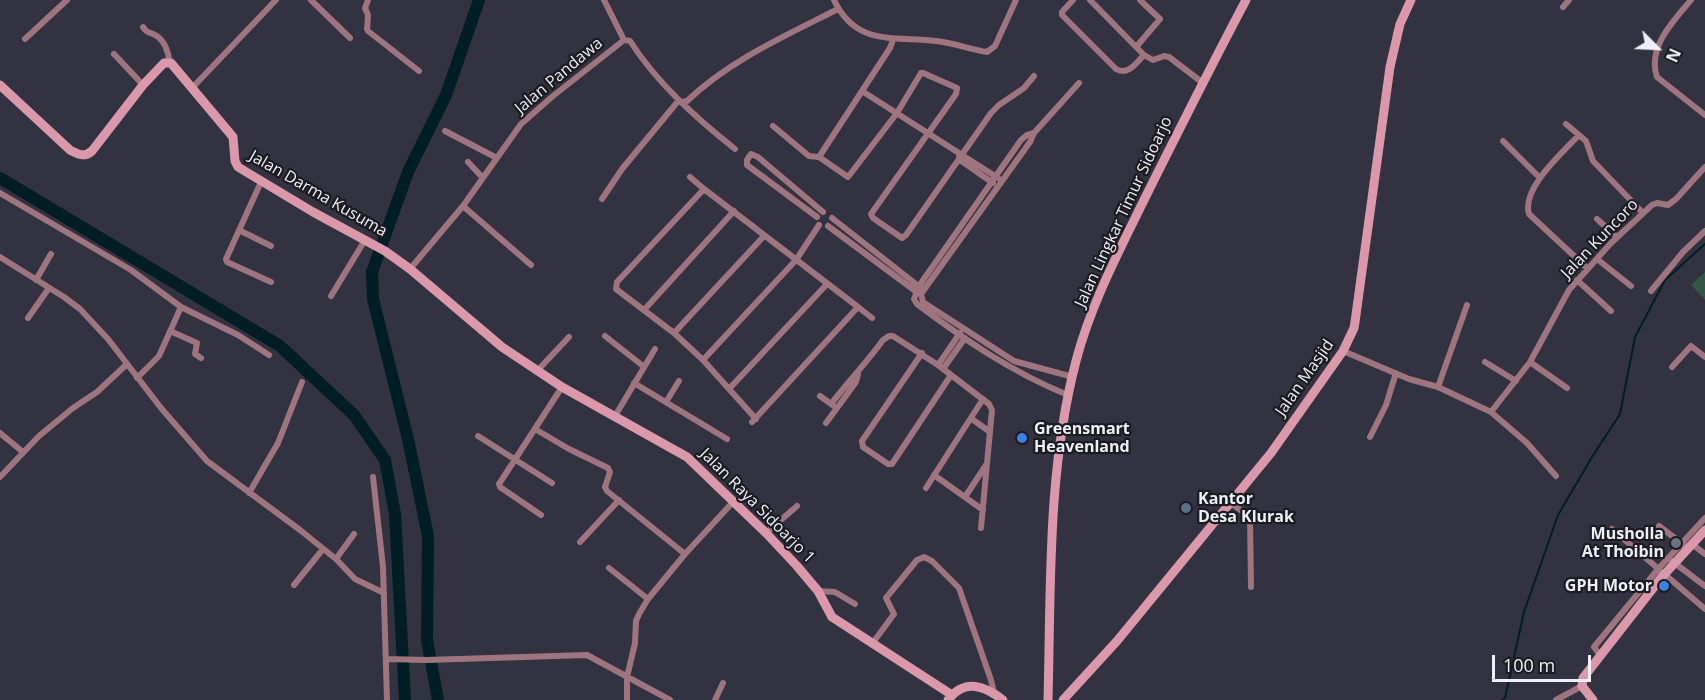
<!DOCTYPE html>
<html>
<head>
<meta charset="utf-8">
<style>
  body { margin:0 }
  #map { position:relative; width:1705px; height:700px; overflow:hidden; background:#333240; font-family:"Open Sans",sans-serif }
  canvas { display:block }
  .north { position:absolute; left:1627px; top:18px; width:60px; height:60px; -webkit-text-stroke:4px #1b1b21; paint-order:stroke; rotate:114deg; font-size:16px; font-weight:700; line-height:24px; text-align:center; color:#efeff8 }
  .north::after { content:''; display:block; margin:auto; width:21px; height:27px; background:#efeff8; clip-path:polygon(50% 0,100% 100%,50% 72%,0 100%) }
  .scale { position:absolute; left:1492px; top:655px; width:99px; height:27px; box-sizing:border-box; border:3px solid #efeff8; border-top:0; padding-left:8px; font-size:18px; line-height:21px; white-space:nowrap; color:#efeff8; -webkit-text-stroke:4px #1b1b21; paint-order:stroke }
</style>
</head>
<body>
<div id="map">
<canvas width="1705" height="700"></canvas>
<div class="north">N</div>
<div class="scale">100 m</div>
</div>
<script>
const g = document.querySelector('canvas').getContext('2d');
g.lineJoin = 'round';
function fill(path, color) { g.fillStyle = color; g.fill(path, 'evenodd'); }
function stroke(path, color, width, dash) { g.strokeStyle = color; g.lineWidth = width; g.lineCap = dash ? 'butt' : 'round'; g.setLineDash(dash || []); g.stroke(path); }
function write(font, color, halo, rows, align = 'center') {
  g.font = font + ' "Open Sans",sans-serif'; g.lineWidth = 4.5; g.setLineDash([]); g.textBaseline = 'middle'; g.strokeStyle = halo; g.fillStyle = color; for (const [text, x, y, turn = 0] of rows) {
    g.save(); g.translate(x, y); g.rotate((+turn || 0) * Math.PI / 180); g.textAlign = isNaN(turn) ? turn : align; if (halo) g.strokeText(text, 0, 0); g.fillText(text, 0, 0); g.restore();
  }
}
fill(new Path2D(`
  M 1705,272 L 1705,300 L 1691,285 Z`), '#315646');
stroke(new Path2D(`
  M 1502,700 L 1505,698 L 1524,612 L 1558,515 L 1592,457 L 1620,414 L 1635,337 L 1665,280 L 1705,244`), '#001e23', 2);
stroke(new Path2D(`
  M 0,178 L 280,346 L 354,415 L 385,460 L 395,514 L 405,700
  M 438,700 L 427,640 L 428,536 L 408,439 L 373,299 L 372,272 L 408,172 L 446,95 L 479,0`), '#001e23', 12);
stroke(new Path2D(`
  M 311,0 L 350,38
  M 368,0 L 365,8 L 368,15 L 367,29 L 368,31 L 419,71
  M 604,0 L 624,40
  M 834,0 C 856,47 895,36 936,41 C 953,43 970,49 987,52 L 995,46 L 1016,0
  M 1073,0 L 1062,12 L 1062,15 L 1116,69 C 1128,76 1136,63 1144,55
  M 1090,0 L 1144,55 L 1153,60 L 1164,56 L 1169,57 L 1203,83
  M 1691,0 C 1673,21 1647,48 1657,77 L 1705,115
  M 1563,7 L 1569,0
  M 143,27 C 147,34 150,32 155,35 C 164,39 169,53 169,61
  M 25,39 L 67,0
  M 624,40 L 630,41 C 657,83 696,118 735,149
  M 1137,46 L 1160,19 L 1140,0
  M 114,54 L 143,85
  M 193,87 L 276,0
  M 862,91 L 998,178
  M 682,102 L 687,101 C 730,60 785,36 838,9
  M 1566,124 L 1586,141 L 1593,161 L 1643,213
  M 773,126 L 809,156 L 819,157 L 890,48 L 893,40
  M 445,131 L 497,158
  M 1034,133 L 1027,135 L 1021,140 L 919,286 L 914,299 L 917,304 C 965,340 1013,373 1068,395
  M 1579,135 C 1563,152 1521,189 1529,214 L 1587,268
  M 1503,141 L 1540,178
  M 819,157 L 848,177 L 897,113 L 921,73 L 923,73 L 957,88 L 956,94 L 871,214 L 873,218 L 902,238 L 906,235 L 991,113 L 999,105 L 1024,88 L 1034,76
  M 959,157 L 960,160 L 993,183
  M 468,162 L 483,178
  M 690,177 L 704,189
  M 261,182 L 226,259 L 227,262 L 271,282
  M 0,193 L 131,270 L 181,307 L 238,335 L 269,355
  M 602,199 L 622,169 L 679,100
  M 463,206 L 531,265
  M 817,217 L 747,165 L 747,160 L 751,154 L 758,157 L 823,212
  M 832,218 L 921,288
  M 1597,219 L 1617,237
  M 828,226 L 918,293
  M 239,230 L 271,246
  M 0,257 L 64,297 L 80,309 L 108,339 L 161,408 L 207,461 L 300,530 L 336,559 L 355,579 L 384,593
  M 1597,259 L 1631,286
  M 410,269 L 463,206 L 521,124 L 553,96 L 624,40
  M 36,280 L 51,254
  M 1577,280 L 1611,311
  M 1651,291 L 1683,252 L 1705,231
  M 331,296 L 365,240
  M 644,310 L 734,211
  M 28,318 L 49,288
  M 170,331 L 197,343 L 195,354 L 201,358
  M 674,333 L 764,236
  M 605,336 L 643,366
  M 1343,351 L 1409,379 L 1438,387 L 1491,412 L 1527,443 L 1556,476
  M 922,353 L 862,441 L 863,447 L 888,464 L 892,464 L 951,375
  M 703,360 L 796,260 L 819,225
  M 1485,362 L 1516,381
  M 1530,362 L 1567,388
  M 938,365 L 960,333
  M 1672,367 L 1691,346 L 1705,357
  M 943,369 L 965,338
  M 537,371 L 569,337
  M 1073,377 L 1014,361 L 929,306 L 923,302 L 921,294 L 1030,142 L 1034,133 L 1079,83
  M 137,378 L 159,356 L 181,307
  M 634,383 L 727,439
  M 1438,387 L 1467,305
  M 729,389 L 827,284
  M 820,396 L 834,406
  M 666,402 L 679,381
  M 831,404 C 848,382 867,362 883,340 L 889,336 L 893,336 L 938,365 L 989,404 L 992,410 L 981,528
  M 1491,412 L 1530,362 L 1569,290 L 1611,243 L 1652,205 L 1657,203 L 1668,205 L 1676,199 L 1705,167
  M 615,416 L 655,349
  M 756,419 L 703,360 L 674,333 L 616,289 L 617,282 L 704,189 L 858,307
  M 972,419 L 990,432
  M 752,422 L 858,307 L 872,318
  M 826,423 L 856,382 L 858,374
  M 535,429 L 569,449 L 608,468 L 610,472 L 605,487 L 607,491 L 685,554
  M 0,433 L 23,452
  M 478,436 L 552,483
  M 1370,437 L 1386,405 L 1396,373
  M 934,475 L 983,510
  M 0,477 L 39,436 L 73,408 L 97,392 L 126,365
  M 373,477 L 383,567 L 387,700
  M 926,488 L 983,399
  M 249,493 L 278,443 L 302,382
  M 965,497 L 986,465
  M 1231,503 L 1250,517 L 1251,587
  M 541,515 L 500,487 L 499,484 L 562,387
  M 1659,526 L 1684,545
  M 1612,529 L 1705,609
  M 766,533 L 797,506
  M 580,542 L 619,500
  M 1692,544 L 1705,554
  M 336,559 L 354,534
  M 1672,561 L 1705,586
  M 609,568 L 648,599
  M 294,585 L 323,549
  M 818,591 L 835,592 L 855,604
  M 872,644 L 894,614 L 886,598 L 917,560 L 924,557 L 932,561 L 959,588 L 991,680 L 994,693
  M 1600,655 L 1594,647 L 1659,568 L 1705,518
  M 387,659 L 426,660 L 587,655 L 670,700
  M 627,700 L 627,677 L 635,643 L 636,621 L 639,614 L 648,599 L 685,554 L 734,501
  M 715,700 L 723,683
  M 1556,700 L 1582,686`), '#9e747f', 6);
stroke(new Path2D(`
  M 0,85 L 70,150 C 78,154 84,158 92,151 L 143,85 L 164,63 L 171,63 L 233,137 L 235,161 L 238,167 L 313,212 L 385,251 L 410,269 L 502,347 L 562,387 L 687,457 L 766,533 L 797,566 L 818,591 L 832,617 L 952,695
  M 948,700 C 965,678 985,686 1003,700
  M 1048,700 C 1051,587 1047,472 1076,361 C 1091,304 1119,251 1145,198 C 1178,132 1211,66 1246,0
  M 1063,700 L 1117,641 L 1271,453 L 1343,351 L 1354,328 L 1355,322 L 1390,67 L 1400,24 L 1411,0
  M 1593,700 L 1582,686 L 1583,678 L 1661,578 L 1705,530`), '#db98aa', 9);
for (const [x, y, r, color] of [
  [1022,438,6,"#3f7fe0"],
  [1186,508,6,"#5c6f8a"],
  [1676,543,6,"#6b7280"],
  [1664,586,6,"#3f7fe0"]
]) { const dot = new Path2D(); dot.arc(x, y, r, 0, 2 * Math.PI); g.fillStyle = color; g.fill(dot); stroke(dot, '#1b1b21', 2); }
write('16px', '#efeff8', '#1b1b21', [
  ["Jalan Pandawa",559,76,-40],
  ["Jalan Darma Kusuma",318,194,30],
  ["Jalan Lingkar Timur Sidoarjo",1124,212,-65],
  ["Jalan Kuncoro",1600,239,-46],
  ["Jalan Masjid",1305,378,-55],
  ["Jalan Raya Sidoarjo 1",757,506,45]
]);
write('bold 16px', '#efeff8', '#1b1b21', [
  ["Greensmart",1034,429],
  ["Heavenland",1034,447],
  ["Kantor",1198,499],
  ["Desa Klurak",1198,517],
  ["Musholla",1664,534,"right"],
  ["At Thoibin",1664,552,"right"],
  ["GPH Motor",1652,586,"right"]
], 'left');
</script>
</body>
</html>
